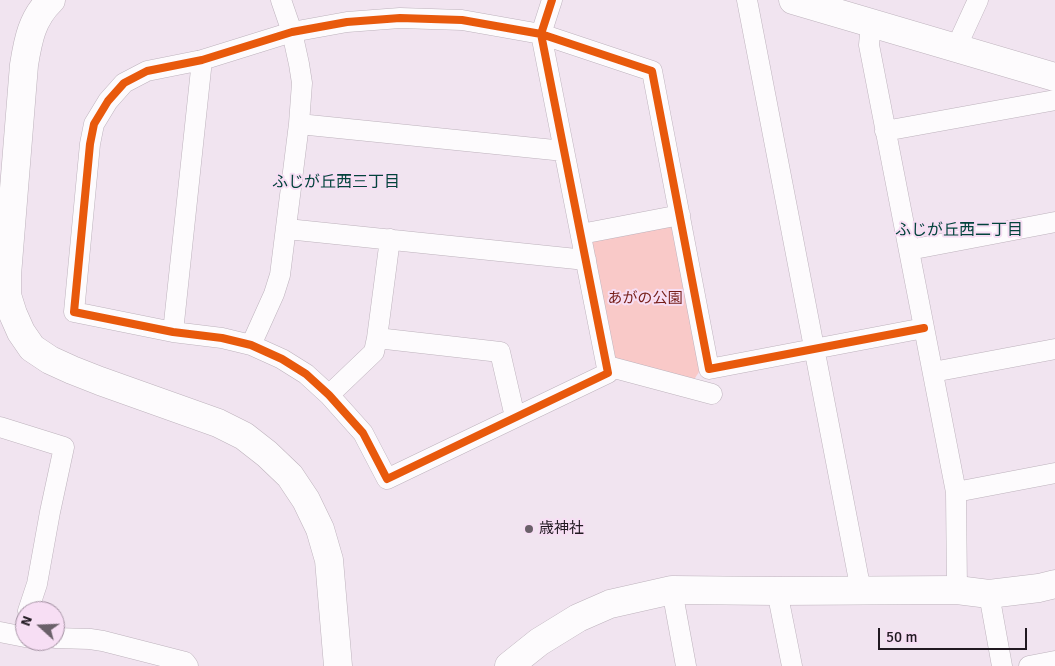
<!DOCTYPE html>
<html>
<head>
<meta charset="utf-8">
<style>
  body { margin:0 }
  #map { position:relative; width:1055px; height:666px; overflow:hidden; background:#f1e4f0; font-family:Signika,sans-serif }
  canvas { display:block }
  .north { position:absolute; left:15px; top:601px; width:50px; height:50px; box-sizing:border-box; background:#f7def4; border:1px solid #a18fa0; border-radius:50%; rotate:290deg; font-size:14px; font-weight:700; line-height:20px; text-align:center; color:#211921 }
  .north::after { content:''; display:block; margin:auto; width:18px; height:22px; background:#6a6069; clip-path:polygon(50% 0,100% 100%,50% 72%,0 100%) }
  .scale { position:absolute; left:878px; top:628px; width:149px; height:22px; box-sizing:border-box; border:2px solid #211921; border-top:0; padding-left:6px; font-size:15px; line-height:18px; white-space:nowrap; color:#211921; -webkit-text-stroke:4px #f7def4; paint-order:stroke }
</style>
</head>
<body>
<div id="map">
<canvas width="1055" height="666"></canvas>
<div class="north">N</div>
<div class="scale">50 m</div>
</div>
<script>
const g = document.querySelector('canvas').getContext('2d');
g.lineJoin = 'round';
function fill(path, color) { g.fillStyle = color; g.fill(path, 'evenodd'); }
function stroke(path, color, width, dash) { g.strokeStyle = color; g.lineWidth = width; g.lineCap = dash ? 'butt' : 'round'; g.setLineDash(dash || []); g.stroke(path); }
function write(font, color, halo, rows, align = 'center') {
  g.font = font + ' Signika,"Noto Sans JP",sans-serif'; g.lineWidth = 4; g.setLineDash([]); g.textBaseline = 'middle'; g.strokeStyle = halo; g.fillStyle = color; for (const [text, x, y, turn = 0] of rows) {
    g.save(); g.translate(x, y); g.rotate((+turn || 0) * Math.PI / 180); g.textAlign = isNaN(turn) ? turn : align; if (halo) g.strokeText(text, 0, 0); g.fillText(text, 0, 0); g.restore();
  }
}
fill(new Path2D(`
  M 672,223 L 701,369 L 693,381 L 615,360 L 590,239 Z`), '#f9c9c8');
const street = new Path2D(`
  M 552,0 L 541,34 L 608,373 L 387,479 L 363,433 L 329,395 L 306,374 L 282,359 L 251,345 L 222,338 L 173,332 L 74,312 L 90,144 L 94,124 L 108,101 L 124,83 L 147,71 L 202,60 L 292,32 L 347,22 L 400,18 L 462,20 L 541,34 L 652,71 L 709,369 L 924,328
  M 747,0 L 861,591
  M 871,23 L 869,45 L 956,492 L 957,590
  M 956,48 L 978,0
  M 299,124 L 564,151
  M 885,131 L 1055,100
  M 287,229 L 586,260
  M 581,234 L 680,215
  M 909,250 L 1055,222
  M 173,332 L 202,60
  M 377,338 L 500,352 L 515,417
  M 251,345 L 274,294 L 280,275 L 299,124 L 302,83 L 299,64 L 292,32 L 281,0
  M 607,366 L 712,394
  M 933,372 L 1055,349
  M 329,395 L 374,352 L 377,338 L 390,239
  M 0,427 L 64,447 L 50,512 L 37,584 L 28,611
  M 956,492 L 1055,473
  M 672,590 L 686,666
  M 777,591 L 792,666
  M 989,594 L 1002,666
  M 0,632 L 25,637
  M 55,638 L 90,639 L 103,641 L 185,662 L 188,666
  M 1029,666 L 1055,661`);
const secondary = new Path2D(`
  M 51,0 C 32,18 28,40 24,65 L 7,275 L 7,295 L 13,314 L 21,332 L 32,348 L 50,360 L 72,370 L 100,381 L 218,423 L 244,436 L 267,454 L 290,476 L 306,500 L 320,529 L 329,560 L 338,666
  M 793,0 L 1055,77
  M 509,666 L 539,642 L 578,618 L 610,604 L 672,590 L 777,591 L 957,590 L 989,594 L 1039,588 L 1055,584`);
stroke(street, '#bdb2bc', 21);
stroke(secondary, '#bdb2bc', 29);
stroke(street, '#fdfbfd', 20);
stroke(secondary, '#fdfbfd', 28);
stroke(new Path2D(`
  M 552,0 L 541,34 L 608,373 L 387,479 L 363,433 L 329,395 L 306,374 L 282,359 L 251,345 L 222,338 L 173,332 L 74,312 L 90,144 L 94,124 L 108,101 L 124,83 L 147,71 L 202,60 L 292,32 L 347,22 L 400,18 L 462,20 L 541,34 L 652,71 L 709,369 L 924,328`), '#e8590c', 8);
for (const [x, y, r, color] of [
  [529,529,5,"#6a6069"]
]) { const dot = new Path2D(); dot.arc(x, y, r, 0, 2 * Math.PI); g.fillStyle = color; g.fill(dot); stroke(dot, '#f7def4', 2); }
write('15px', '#751d17', '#f7def4', [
  ["あがの公園",645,299]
]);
write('15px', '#211921', '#f7def4', [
  ["歳神社",539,529]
], 'left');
write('16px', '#03433c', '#f7def4', [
  ["ふじが丘西三丁目",336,183],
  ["ふじが丘西二丁目",959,231]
]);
</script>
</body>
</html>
